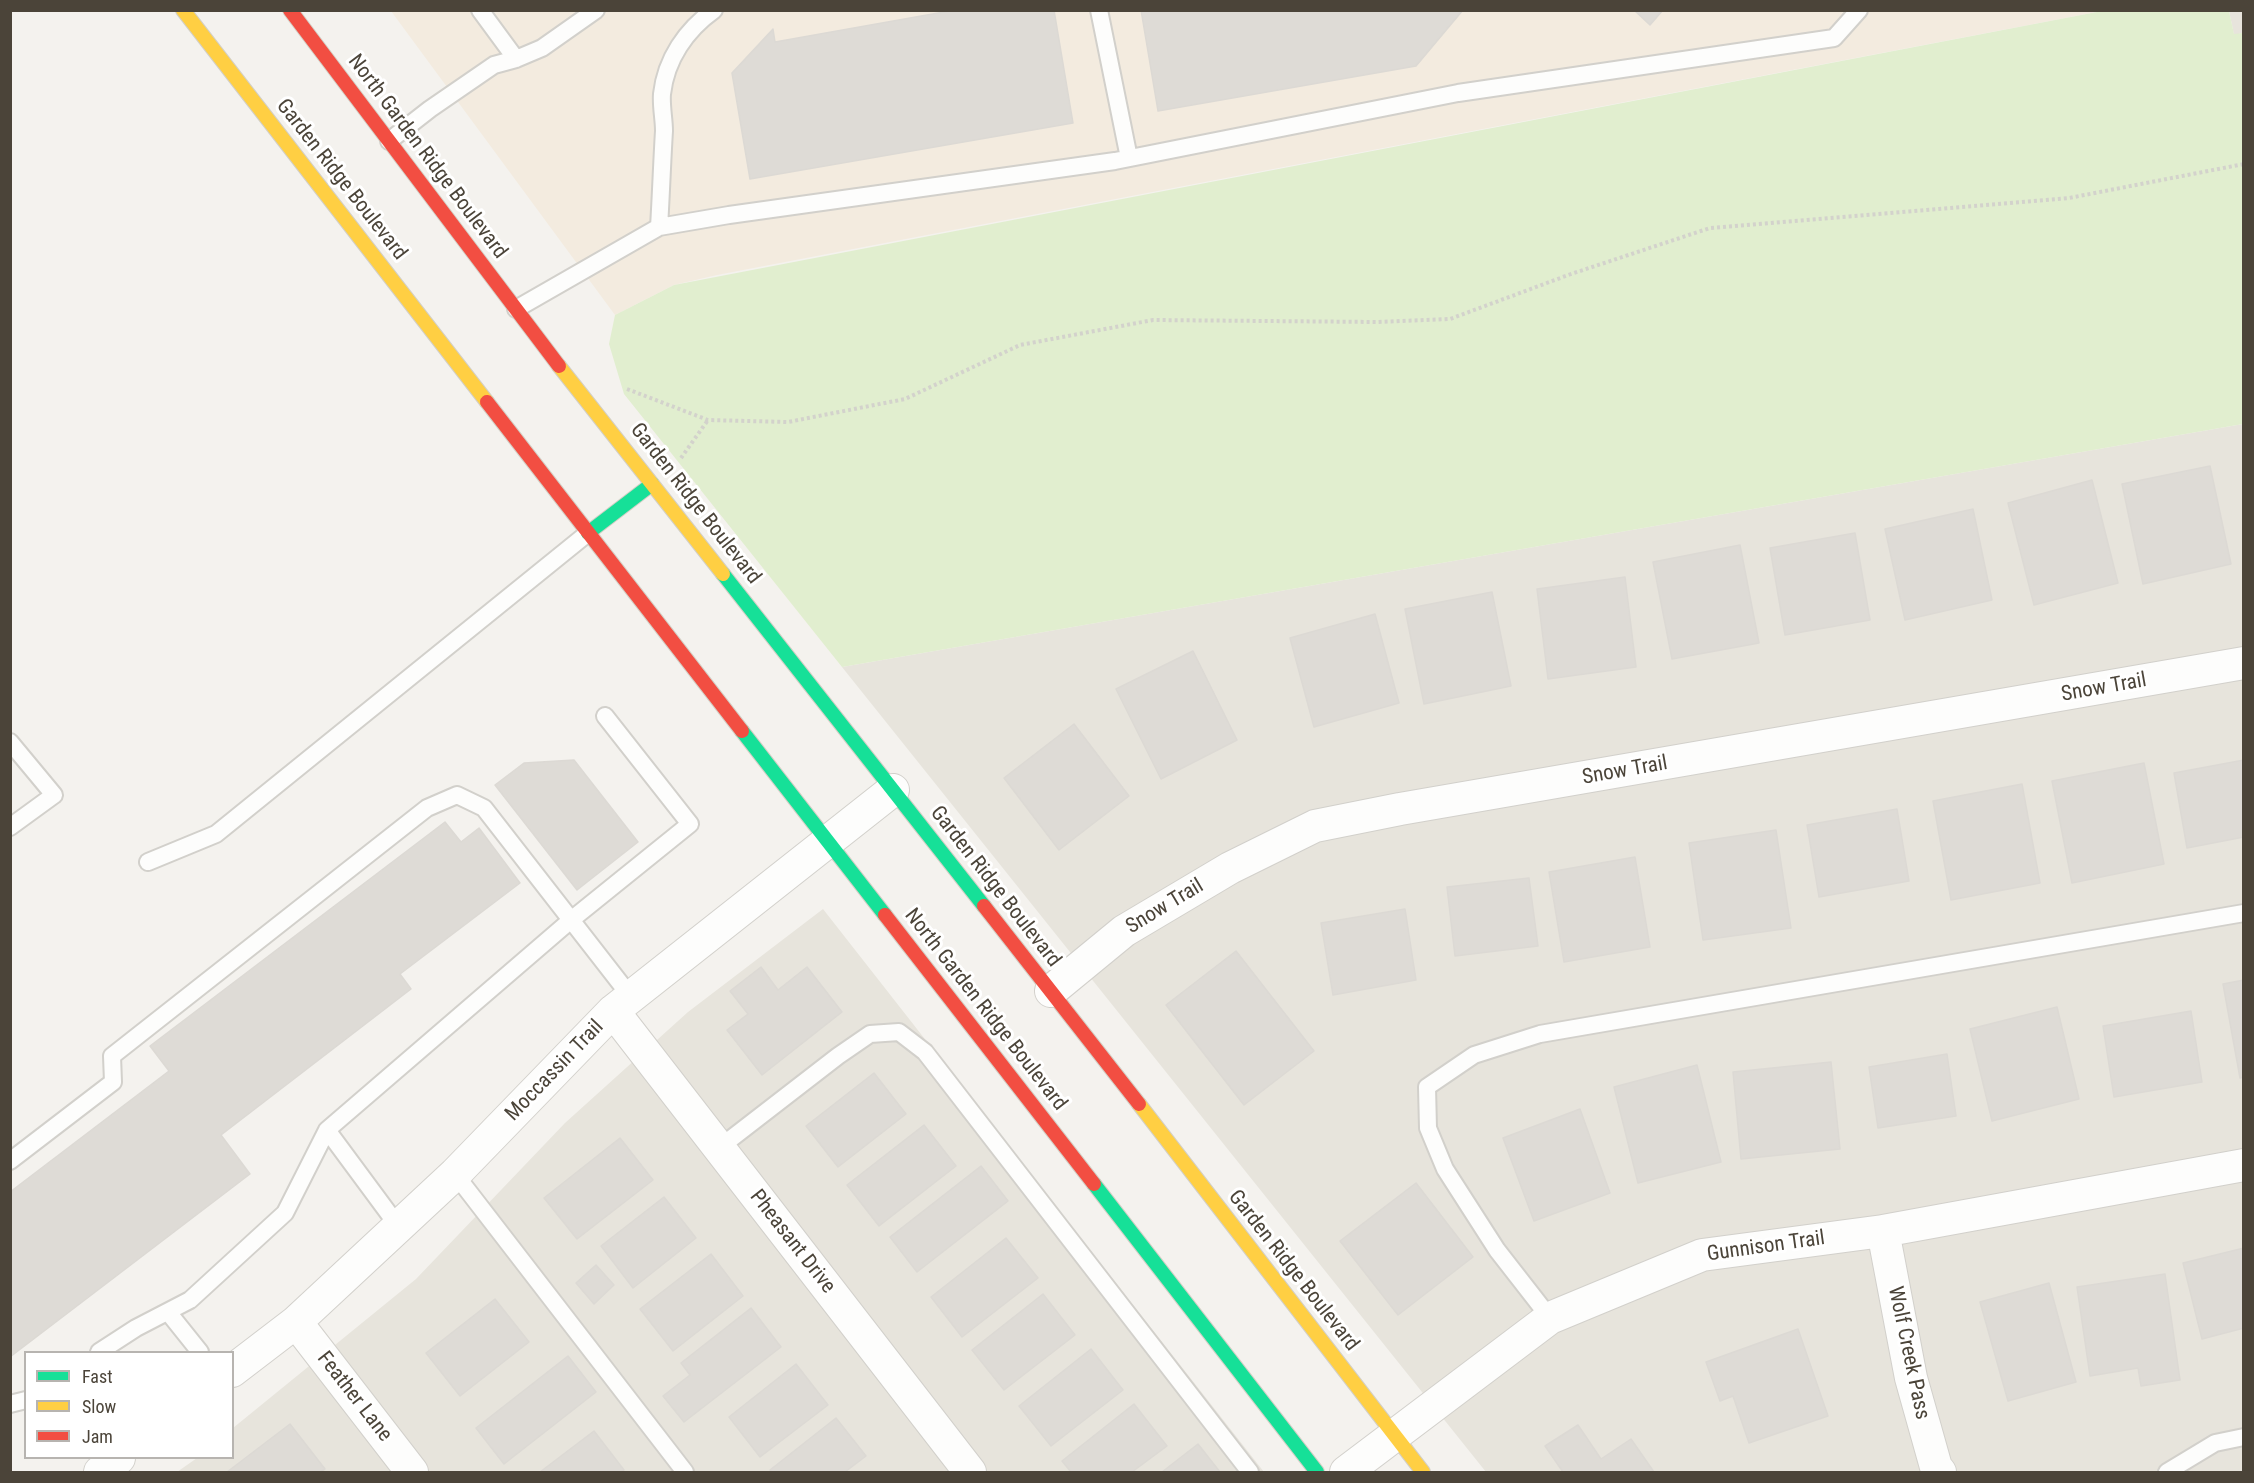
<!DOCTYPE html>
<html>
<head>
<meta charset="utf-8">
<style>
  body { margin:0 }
  #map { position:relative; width:2254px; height:1483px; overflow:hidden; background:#f4f2ee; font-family:"Roboto Condensed",sans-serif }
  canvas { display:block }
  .frame { position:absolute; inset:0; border:12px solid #4b4439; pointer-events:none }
  .legend { position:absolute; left:24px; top:1351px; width:210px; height:108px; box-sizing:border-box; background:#fff; border:2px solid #b7b4b0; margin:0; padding:8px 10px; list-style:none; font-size:18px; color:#4b4439 }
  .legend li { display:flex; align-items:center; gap:12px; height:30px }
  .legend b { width:30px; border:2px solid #b7b4b0 }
</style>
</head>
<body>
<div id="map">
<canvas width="2254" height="1483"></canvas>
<div class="frame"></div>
<ul class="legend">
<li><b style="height:8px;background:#16e098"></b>Fast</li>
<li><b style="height:8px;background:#ffcf43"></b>Slow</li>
<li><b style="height:8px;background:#f24e42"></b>Jam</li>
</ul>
</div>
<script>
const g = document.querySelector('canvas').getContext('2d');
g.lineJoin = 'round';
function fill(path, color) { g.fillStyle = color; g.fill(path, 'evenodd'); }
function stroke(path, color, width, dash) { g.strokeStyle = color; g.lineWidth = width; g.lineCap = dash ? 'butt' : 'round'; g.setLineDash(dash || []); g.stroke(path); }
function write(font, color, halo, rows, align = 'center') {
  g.font = font + ' "Roboto Condensed",sans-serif'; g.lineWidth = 6; g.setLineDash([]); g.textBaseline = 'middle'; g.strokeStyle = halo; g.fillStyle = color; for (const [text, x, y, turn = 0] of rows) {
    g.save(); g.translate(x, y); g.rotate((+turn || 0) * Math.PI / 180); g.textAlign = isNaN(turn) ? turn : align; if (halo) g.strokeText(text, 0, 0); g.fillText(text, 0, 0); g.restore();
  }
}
fill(new Path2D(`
  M 2229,11 L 2243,11 L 2243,33 L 2234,35 Z
  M 2243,424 L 2243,1472 L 1486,1472 L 842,667 Z
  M 823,909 L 1264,1472 L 177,1472 L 197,1458 L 232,1458 L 233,1428 L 416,1279 L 565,1123 L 688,1012 Z`), '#e7e4dc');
fill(new Path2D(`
  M 391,11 L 2102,11 L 717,275 L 674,285 L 615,315 Z`), '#f3ebdf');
fill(new Path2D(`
  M 2102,11 L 2229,11 L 2234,34 L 2243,33 L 2243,424 L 842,667 L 624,394 L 609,344 L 615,315 L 674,285 Z`), '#e1eecf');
const building = new Path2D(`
  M 955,10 L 1054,10 L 1073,123 L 750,179 L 732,73 L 773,29 L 775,42 Z
  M 1141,10 L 1463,10 L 1416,66 L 1158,111 Z
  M 1634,10 L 1663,10 L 1650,25 Z
  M 2210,466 L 2231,564 L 2143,584 L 2122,484 Z
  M 2092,480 L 2118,583 L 2034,605 L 2008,503 Z
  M 1973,509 L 1992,600 L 1905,620 L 1885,529 Z
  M 1855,533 L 1870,620 L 1785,635 L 1770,548 Z
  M 1740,545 L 1759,643 L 1672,659 L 1653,562 Z
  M 1625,577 L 1636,667 L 1548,679 L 1537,589 Z
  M 1492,592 L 1511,686 L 1424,704 L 1405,609 Z
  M 1375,614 L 1399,703 L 1314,727 L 1290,638 Z
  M 1193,651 L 1237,740 L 1161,779 L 1116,689 Z
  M 1074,724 L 1129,796 L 1059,850 L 1004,778 Z
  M 574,760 L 638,842 L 577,890 L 495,785 L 524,763 Z
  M 2244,760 L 2244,837 L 2187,848 L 2174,773 Z
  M 2144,763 L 2164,864 L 2072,883 L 2052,781 Z
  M 2022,784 L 2040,883 L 1951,900 L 1933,801 Z
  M 1897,809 L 1909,881 L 1819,897 L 1807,825 Z
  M 445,822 L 461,842 L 479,828 L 520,883 L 400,974 L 411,989 L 221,1135 L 250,1174 L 10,1357 L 10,1192 L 169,1071 L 150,1046 Z
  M 1776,830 L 1791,928 L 1703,940 L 1689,843 Z
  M 1635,857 L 1650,947 L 1564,962 L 1549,872 Z
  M 1529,878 L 1538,946 L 1455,956 L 1447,887 Z
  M 1405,909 L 1416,980 L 1333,995 L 1321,923 Z
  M 1236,951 L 1314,1051 L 1244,1105 L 1166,1005 Z
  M 761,967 L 778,990 L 807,967 L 842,1012 L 762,1075 L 727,1030 L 748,1014 L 730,991 Z
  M 2244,980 L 2244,1077 L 2240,1078 L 2223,984 Z
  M 2057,1007 L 2079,1099 L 1992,1121 L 1970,1029 Z
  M 2191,1011 L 2202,1082 L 2114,1097 L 2103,1026 Z
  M 1947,1054 L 1956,1116 L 1878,1128 L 1869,1067 Z
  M 1831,1062 L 1840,1149 L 1741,1159 L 1733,1072 Z
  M 1697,1065 L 1721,1162 L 1638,1183 L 1614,1087 Z
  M 874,1073 L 906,1114 L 838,1167 L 806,1126 Z
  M 1580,1109 L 1610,1193 L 1534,1221 L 1503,1138 Z
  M 924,1125 L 956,1166 L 879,1226 L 847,1185 Z
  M 620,1138 L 653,1180 L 577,1239 L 544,1198 Z
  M 981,1166 L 1008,1201 L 917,1272 L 890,1237 Z
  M 1416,1183 L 1473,1257 L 1398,1315 L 1340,1241 Z
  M 664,1197 L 696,1238 L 633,1288 L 601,1246 Z
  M 1006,1238 L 1038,1278 L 962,1337 L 931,1297 Z
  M 2244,1248 L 2244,1328 L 2202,1339 L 2183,1263 Z
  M 711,1254 L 743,1296 L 673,1351 L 640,1309 Z
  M 596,1265 L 614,1285 L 594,1304 L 576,1283 Z
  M 2165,1274 L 2180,1380 L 2141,1386 L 2138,1368 L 2090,1376 L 2077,1287 Z
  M 2049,1283 L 2076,1382 L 2008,1401 L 1980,1302 Z
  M 1043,1294 L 1075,1335 L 1004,1390 L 972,1350 Z
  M 495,1299 L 529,1342 L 460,1396 L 426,1353 Z
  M 751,1308 L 781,1347 L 684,1422 L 663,1396 L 690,1375 L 681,1363 Z
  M 1798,1329 L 1828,1416 L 1749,1443 L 1733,1396 L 1720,1401 L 1706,1362 Z
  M 1091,1349 L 1123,1390 L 1051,1446 L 1019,1406 Z
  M 568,1356 L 596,1392 L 504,1464 L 476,1428 Z
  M 796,1364 L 828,1405 L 760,1457 L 729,1417 Z
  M 1134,1404 L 1167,1446 L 1132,1472 L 1071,1472 L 1062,1461 Z
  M 836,1418 L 866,1456 L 845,1472 L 772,1472 L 770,1470 Z
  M 290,1424 L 325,1469 L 320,1472 L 227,1472 Z
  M 1578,1425 L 1601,1459 L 1631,1439 L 1654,1472 L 1563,1472 L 1545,1446 Z
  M 594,1431 L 624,1470 L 621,1472 L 540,1472 Z
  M 1198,1444 L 1220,1472 L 1162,1472 Z`);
fill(building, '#dedbd6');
stroke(building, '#dcd9d4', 1.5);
const lane = new Path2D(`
  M 480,10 L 516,59
  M 1099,10 L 1129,158
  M 389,141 L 430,109 L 494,65 L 516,59 L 542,48 L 596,10
  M 659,227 C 661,195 662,163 664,131 C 664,119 661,106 662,94 C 666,59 686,30 714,10
  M 516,309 L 659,227 L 729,215 L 1115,161 L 1458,93 L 1834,38 L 1859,10
  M 10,742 L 54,795 L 10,827
  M 148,862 L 216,834 L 588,533
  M 327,1130 L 398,1226
  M 719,1148 L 838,1056 L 870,1034 L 899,1032 L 925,1052 L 1250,1472
  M 10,1161 L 113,1082 L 112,1056 L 427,808 L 457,795 L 484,808 L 631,997
  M 455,1174 L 685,1472
  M 168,1312 L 200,1352
  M 1550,1318 L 1497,1250 L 1445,1169 L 1428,1128 L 1427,1087 L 1474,1055 L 1540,1034 L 2244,913
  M 99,1352 L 136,1328 L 190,1300 L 285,1213 L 327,1130 L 571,920 L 690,824 L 605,716
  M 10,1404 L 26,1400
  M 2167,1472 L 2215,1443 L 2244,1437`);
const street = new Path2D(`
  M 1051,991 L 1124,931 L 1230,868 L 1315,826 L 1400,809 L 2244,663
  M 613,1011 L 970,1472
  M 1883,1231 L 1911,1378 L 1936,1467 L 1940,1472
  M 296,1322 L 412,1472
  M 232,1371 L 296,1322 L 455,1174 L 613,1011 L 893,790
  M 100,1472 L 119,1458
  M 1346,1472 L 1550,1318 L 1702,1255 L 1883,1231 L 2244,1165`);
const fast = new Path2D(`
  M 588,533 L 652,484
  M 723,574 L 984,906
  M 742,731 L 885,915
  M 1094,1184 L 1317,1472`);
const slow = new Path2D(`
  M 183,10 L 487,402
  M 559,366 L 723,574
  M 1139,1104 L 1423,1472`);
const jam = new Path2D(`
  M 290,10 L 559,366
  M 487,402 L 742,731
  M 984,906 L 1139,1104
  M 885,915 L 1094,1184`);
stroke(lane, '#d2d0cb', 20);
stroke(street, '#d2d0cb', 34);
stroke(fast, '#d3cfc5', 16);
stroke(slow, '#d3cfc5', 16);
stroke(jam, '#d3cfc5', 16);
stroke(new Path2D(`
  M 627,389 L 708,420 L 788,422 L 905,399 L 1020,345 L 1153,320 L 1377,322 L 1450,319 L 1571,274 L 1710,228 L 2069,198 L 2244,164
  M 681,458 L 708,420`), '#d3d2cc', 4, [3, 3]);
stroke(lane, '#fdfdfc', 16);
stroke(street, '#fdfdfc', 32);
stroke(fast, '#16e098', 14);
stroke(slow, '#ffcf43', 14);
stroke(jam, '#f24e42', 14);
write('21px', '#4b4439', '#fff', [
  ["North Garden Ridge Boulevard",427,157,53],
  ["Garden Ridge Boulevard",341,180,52],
  ["Garden Ridge Boulevard",695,504,52],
  ["Snow Trail",2104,688,-10],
  ["Snow Trail",1625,771,-10],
  ["Garden Ridge Boulevard",995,887,52],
  ["Snow Trail",1165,907,-31],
  ["North Garden Ridge Boulevard",985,1010,52],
  ["Moccassin Trail",555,1071,-46],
  ["Pheasant Drive",792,1242,52],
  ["Gunnison Trail",1766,1247,-8],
  ["Garden Ridge Boulevard",1293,1271,52],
  ["Wolf Creek Pass",1908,1353,78],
  ["Feather Lane",354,1397,52]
]);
</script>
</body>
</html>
